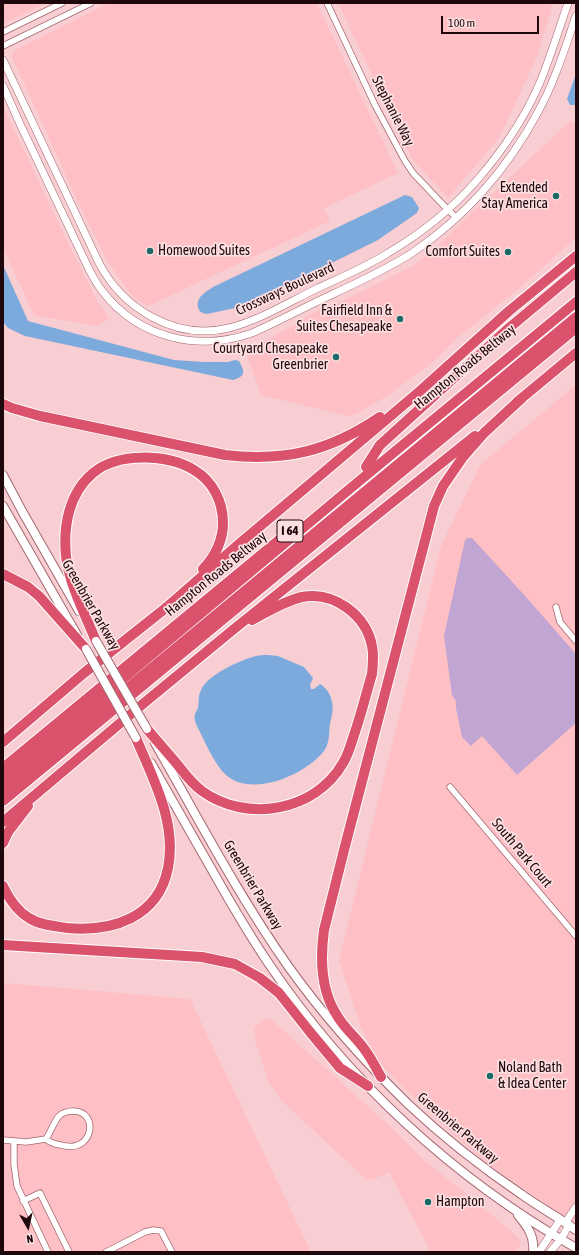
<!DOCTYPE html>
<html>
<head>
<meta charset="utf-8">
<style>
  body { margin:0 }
  #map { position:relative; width:579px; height:1255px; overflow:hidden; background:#f8ced2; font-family:"Asap Condensed",sans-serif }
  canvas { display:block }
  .frame { position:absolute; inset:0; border:4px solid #1f080c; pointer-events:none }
  .north { position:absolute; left:8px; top:1207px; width:40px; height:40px; -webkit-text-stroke:3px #fcdfe1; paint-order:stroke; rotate:171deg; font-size:11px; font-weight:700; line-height:16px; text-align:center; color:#1f080c }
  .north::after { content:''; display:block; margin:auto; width:14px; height:18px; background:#1f080c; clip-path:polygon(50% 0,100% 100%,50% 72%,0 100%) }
  .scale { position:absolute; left:441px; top:16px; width:98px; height:18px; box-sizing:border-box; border:2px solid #1f080c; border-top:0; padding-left:5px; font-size:12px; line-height:14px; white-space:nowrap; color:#1f080c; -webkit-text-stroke:3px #fcdfe1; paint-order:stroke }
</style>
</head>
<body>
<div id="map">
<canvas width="579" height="1255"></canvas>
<div class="frame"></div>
<div class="north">N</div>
<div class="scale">100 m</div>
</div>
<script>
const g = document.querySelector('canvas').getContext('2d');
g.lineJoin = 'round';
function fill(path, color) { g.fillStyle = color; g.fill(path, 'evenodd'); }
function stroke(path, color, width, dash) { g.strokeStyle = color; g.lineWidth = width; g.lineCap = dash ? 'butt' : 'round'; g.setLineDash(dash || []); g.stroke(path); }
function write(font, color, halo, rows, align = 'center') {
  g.font = font + ' "Asap Condensed",sans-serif'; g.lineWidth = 3.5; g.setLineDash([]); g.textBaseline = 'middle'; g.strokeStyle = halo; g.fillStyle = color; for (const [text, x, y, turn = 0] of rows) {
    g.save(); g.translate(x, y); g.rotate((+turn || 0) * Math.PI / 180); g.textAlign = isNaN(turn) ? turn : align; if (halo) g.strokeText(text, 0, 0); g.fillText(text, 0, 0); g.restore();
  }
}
fill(new Path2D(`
  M 3,3 L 46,3 L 3,24 Z
  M 109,3 L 317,3 L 398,173 L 324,208 L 330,221 L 148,306 L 132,296 L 107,261 L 79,204 L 12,57 L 13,51 Z
  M 338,3 L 553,3 L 537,57 L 499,138 L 448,198 L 412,159 Z
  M 3,106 L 67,241 L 94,295 L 109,319 L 97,326 L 34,315 L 3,248 Z
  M 570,121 L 576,125 L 576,238 L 517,290 L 457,338 L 432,363 L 387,396 L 356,414 L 348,416 L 261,395 L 247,356 L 257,345 L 294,325 L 321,308 L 340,302 L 413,266 L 436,247 Z
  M 576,385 L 576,1224 L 554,1210 L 489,1164 L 456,1137 L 405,1089 L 380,1064 L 361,1028 L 339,960 L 441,546 L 481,464 Z
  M 3,983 L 190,999 L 311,1252 L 3,1252 Z
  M 266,1018 L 273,1021 L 384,1121 L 425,1161 L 479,1204 L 519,1238 L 520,1246 L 516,1252 L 431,1252 L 389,1172 L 374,1179 L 367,1180 L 282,1101 L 268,1081 L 256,1043 L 254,1028 Z`), '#febfc5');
fill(new Path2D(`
  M 468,538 L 472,538 L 526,597 L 576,654 L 576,723 L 517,775 L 482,736 L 471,746 L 462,737 L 456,708 L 456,701 L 452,695 L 444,636 L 465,540 Z`), '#c1a6d3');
fill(new Path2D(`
  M 576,74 L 576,105 L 570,105 L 567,99 Z
  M 405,195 L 412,197 L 419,208 L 417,213 L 378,240 L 245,306 L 207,314 C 202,313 199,312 198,307 C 196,297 206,292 213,287 Z
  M 3,265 L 28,321 L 174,360 L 203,362 L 228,362 L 235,360 L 239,361 C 245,372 246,376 233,380 L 25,336 L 8,328 L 3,322 Z
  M 268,655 L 278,656 L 304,667 L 313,678 L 310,685 L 311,689 L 314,689 L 320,684 C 332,691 335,707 331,719 C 328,730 331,741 324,751 C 305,775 252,798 226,775 C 217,767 206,745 201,734 C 198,727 193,721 195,714 C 196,712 197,710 198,708 C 199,702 198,696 201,690 C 207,675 240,660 256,656 C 260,655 264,655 268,655 Z`), '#7caadd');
const minor = new Path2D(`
  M 327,3 L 375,105 L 405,161 L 413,173 L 448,210 L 457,218
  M 3,32 L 62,3
  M 3,46 L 91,3
  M 556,607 L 560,622 L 576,641
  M 450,787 L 576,936
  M 3,1140 L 26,1142 L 46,1139 C 51,1144 59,1145 66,1146 C 93,1151 99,1112 74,1111 C 68,1111 63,1112 59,1116 C 55,1120 50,1133 46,1139
  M 14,1141 L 14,1164 L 17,1186 L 48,1252
  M 23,1201 L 40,1193 L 69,1252
  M 106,1252 L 145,1232 L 153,1230 L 161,1231 L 172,1252`);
const tertiary = new Path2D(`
  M 3,60 L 99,263 C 123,309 176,341 229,328 C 260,320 289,302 318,288 C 342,277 366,267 388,253 C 422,233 453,208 478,179 C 504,149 526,116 541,80 C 551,55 559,29 568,3
  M 3,86 L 21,126 L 85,261 C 90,272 96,283 103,292 C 139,338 198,352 252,333 C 279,321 305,307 331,295 C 359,282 387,269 412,253 C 465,217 508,168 538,112 C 555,81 565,48 576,16
  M 565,1223 L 576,1207
  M 539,1252 L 560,1220
  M 550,1252 L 561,1239 L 569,1225`);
const secondary = new Path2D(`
  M 3,475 L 22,511 L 79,611
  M 3,506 L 77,635
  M 155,743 C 198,818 238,895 288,966 C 323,1015 364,1061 408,1104 C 443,1137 481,1167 521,1194 C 539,1207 558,1217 576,1230
  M 151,763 C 173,801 194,839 216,877 C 233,907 250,936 269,964 C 347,1080 454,1179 576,1248
  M 518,1215 C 527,1226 535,1236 533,1252`);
const motorway = new Path2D(`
  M 517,402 L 576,353
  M 3,404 L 12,408 L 40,416 L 225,455 C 285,462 330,451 380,417
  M 366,467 L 380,445 L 509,328 L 576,272
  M 3,574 L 28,587 L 39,596 L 86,649
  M 96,641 C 85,614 69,584 66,556 C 63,526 69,493 93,473 C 118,452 167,454 194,470 C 213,481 223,502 223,523 C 223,540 215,557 203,569
  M 147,729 C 157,741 167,752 177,764 C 184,773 192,784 202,791 C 246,823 315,812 343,763 C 348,755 351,745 354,735 C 361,715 366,694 372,674 C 373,664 374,655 372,646 C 366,615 334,591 302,597 C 284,601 267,612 252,620
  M 3,742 L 84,673 L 167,607 L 239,544 L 420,391 L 509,311 L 576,256
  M 3,768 L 285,535
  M 3,779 L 352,487 L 576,302
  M 3,791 L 576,317
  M 3,801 L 576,328
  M 3,822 L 144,703 L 234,629 L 475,436
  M 3,843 L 8,832 L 28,806
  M 3,886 C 9,899 17,911 29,918 C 40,925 54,926 67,928 C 112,932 158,918 168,868 C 177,822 153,779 136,738
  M 3,945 L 202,957 L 235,964 L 260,978 L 279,993 L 310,1032 L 340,1068 L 368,1086
  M 381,1077 C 376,1068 371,1058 365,1050 C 357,1038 345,1029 338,1017 C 321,992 320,959 324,930 L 344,850 L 434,506 L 443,486 L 463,457 L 484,433 L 522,398`);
stroke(minor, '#a5676f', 7);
stroke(tertiary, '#a5676f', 8);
stroke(secondary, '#a5676f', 10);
stroke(motorway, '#fff', 12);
stroke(minor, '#fff', 5.5);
stroke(tertiary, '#fff', 7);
stroke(secondary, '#fff', 8);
stroke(motorway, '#db526c', 10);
const secondaryBridge = new Path2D(`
  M 96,641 L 147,729
  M 86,649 L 136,738`);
stroke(secondaryBridge, '#a5676f', 10, []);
stroke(secondaryBridge, '#fff', 8);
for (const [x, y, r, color] of [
  [556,196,4,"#1d6967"],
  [150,251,4,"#1d6967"],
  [508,252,4,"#1d6967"],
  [400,319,4,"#1d6967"],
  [336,357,4,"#1d6967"],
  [490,1076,4,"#1d6967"],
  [428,1202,4,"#1d6967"]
]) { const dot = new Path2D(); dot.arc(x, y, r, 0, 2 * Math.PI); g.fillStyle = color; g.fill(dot); stroke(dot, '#fcdfe1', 1.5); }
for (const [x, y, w] of [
  [290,531,26]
]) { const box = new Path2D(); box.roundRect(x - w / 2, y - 11, w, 22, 3); g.fillStyle = '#fcdfe1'; g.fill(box); stroke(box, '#1f080c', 1); }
write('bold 13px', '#1f080c', null, [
  ["I 64",290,531]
]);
write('14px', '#1f080c', '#fcdfe1', [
  ["Stephanie Way",393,111,63],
  ["Crossways Boulevard",285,289,-25],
  ["Hampton Roads Beltway",465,367,-39],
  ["Hampton Roads Beltway",216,574,-39],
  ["Greenbrier Parkway",91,605,60],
  ["South Park Court",522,853,50],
  ["Greenbrier Parkway",253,885,59],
  ["Greenbrier Parkway",458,1128,40]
]);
write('14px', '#1f080c', '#fcdfe1', [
  ["Extended",548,188],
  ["Stay America",548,204],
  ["Homewood Suites",158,251,"left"],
  ["Comfort Suites",500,252],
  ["Fairfield Inn &",392,311],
  ["Suites Chesapeake",392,327],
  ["Courtyard Chesapeake",328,349],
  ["Greenbrier",328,365],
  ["Noland Bath",498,1068,"left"],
  ["& Idea Center",498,1084,"left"],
  ["Hampton",436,1202,"left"]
], 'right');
</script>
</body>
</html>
